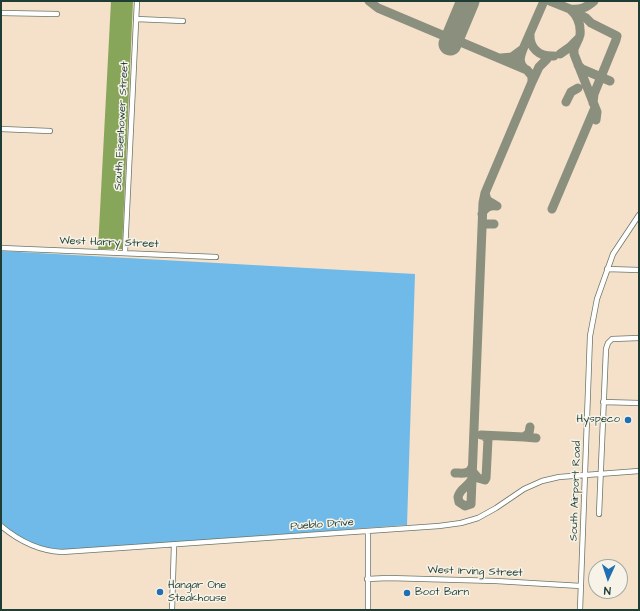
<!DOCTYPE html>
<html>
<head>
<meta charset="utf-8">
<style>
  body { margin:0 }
  #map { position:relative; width:640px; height:611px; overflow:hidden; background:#f5e1c9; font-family:"Architects Daughter",sans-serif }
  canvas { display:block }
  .frame { position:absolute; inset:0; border:2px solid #1f3d34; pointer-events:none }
  .north { position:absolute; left:588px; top:559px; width:40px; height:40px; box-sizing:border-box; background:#f7f3e8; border:1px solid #a1aaa0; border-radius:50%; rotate:183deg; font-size:11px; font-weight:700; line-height:16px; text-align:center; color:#1f3d34 }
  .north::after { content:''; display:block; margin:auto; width:14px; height:18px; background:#1f6fb2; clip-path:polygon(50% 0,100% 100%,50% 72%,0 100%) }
</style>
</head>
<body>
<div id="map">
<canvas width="640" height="611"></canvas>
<div class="frame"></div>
<div class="north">N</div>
</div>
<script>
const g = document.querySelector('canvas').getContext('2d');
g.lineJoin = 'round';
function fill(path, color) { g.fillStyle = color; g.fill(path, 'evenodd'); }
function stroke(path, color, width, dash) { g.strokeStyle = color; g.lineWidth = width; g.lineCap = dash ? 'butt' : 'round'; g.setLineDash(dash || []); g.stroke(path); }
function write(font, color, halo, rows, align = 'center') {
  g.font = font + ' "Architects Daughter",sans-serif'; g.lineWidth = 3; g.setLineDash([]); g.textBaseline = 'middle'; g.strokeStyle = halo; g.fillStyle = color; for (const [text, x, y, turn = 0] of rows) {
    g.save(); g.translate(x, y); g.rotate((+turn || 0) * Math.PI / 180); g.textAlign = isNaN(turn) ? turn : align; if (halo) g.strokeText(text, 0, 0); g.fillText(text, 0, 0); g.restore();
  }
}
fill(new Path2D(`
  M 111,1 L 133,1 L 122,249 L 98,249 Z`), '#88a65a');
fill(new Path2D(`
  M 1,251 L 415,274 L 407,525 L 62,551 C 35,545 22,542 1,522 Z`), '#6fbae8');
stroke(new Path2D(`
  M 369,1 L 378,8 L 442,35
  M 550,1 L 570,9 L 586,18 L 591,23 L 617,36 L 616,40 L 594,94 L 593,103
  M 530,33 C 529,48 539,57 554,56
  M 580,35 C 581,25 578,16 570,9 C 580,10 586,8 594,1
  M 463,43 L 527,70 L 532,76 L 532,82 L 539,67 L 547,59
  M 523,49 L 544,1
  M 560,54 L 570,47 L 579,38 L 574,49 L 574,54 L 597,112 L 596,120
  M 501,58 L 512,57 L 523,49 C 520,57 518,63 525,69
  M 578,65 L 582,69 L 610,81
  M 566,102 L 571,92 L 578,88
  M 552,209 L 594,110
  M 482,214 C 485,207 490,205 497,206 L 487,200 L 485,193
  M 488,224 L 494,224
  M 530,427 L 529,433 L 524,437 L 536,438
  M 481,435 L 524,437
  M 472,471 L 478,478 L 485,480 L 486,478 L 488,439 L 484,436
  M 455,473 C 462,473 469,475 472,467
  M 472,479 L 471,504 L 465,506 L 459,502 L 458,497 C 460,488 468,487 472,479 L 483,203 L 485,193 L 532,82`), '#8a8f7e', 9);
stroke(new Path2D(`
  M 450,44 L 468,1`), '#8a8f7e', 23);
const minor = new Path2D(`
  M 1,13 L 57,14
  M 136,19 L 183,21
  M 1,129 L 50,131
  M 1,248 L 216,257
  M 125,252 L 137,1
  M 607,269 L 639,270
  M 603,402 L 639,403
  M 599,514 L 606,349 L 608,343 L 612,339 L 639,338
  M 1,526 C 19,541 38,551 62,552 L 439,526 L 461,523 L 478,518 L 496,508 L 524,489 L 542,481 L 559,477 L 639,471
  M 367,579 L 388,578 L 496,581 L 581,586
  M 172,610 L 174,545
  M 368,610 L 368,532
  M 580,610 L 590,336 L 597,299 L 613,254 L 639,215`);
stroke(minor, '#6a7668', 6);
stroke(minor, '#fff', 4.5);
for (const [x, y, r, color] of [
  [628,420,4,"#1f6fb2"],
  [160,592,4,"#1f6fb2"],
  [407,593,4,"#1f6fb2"]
]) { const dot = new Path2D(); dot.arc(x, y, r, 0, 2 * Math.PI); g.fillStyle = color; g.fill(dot); stroke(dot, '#f7f3e8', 1.5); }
write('11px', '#1f3d34', '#f7f3e8', [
  ["South Eisenhower Street",122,126,-87],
  ["West Harry Street",109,243,2],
  ["South Airport Road",576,491,-88],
  ["Pueblo Drive",322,525,-4],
  ["West Irving Street",475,572,2]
]);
write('11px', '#1f3d34', '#f7f3e8', [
  ["Hyspeco",620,420,"right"],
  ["Hangar One",168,586],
  ["Steakhouse",168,599],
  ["Boot Barn",415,593]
], 'left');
</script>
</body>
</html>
